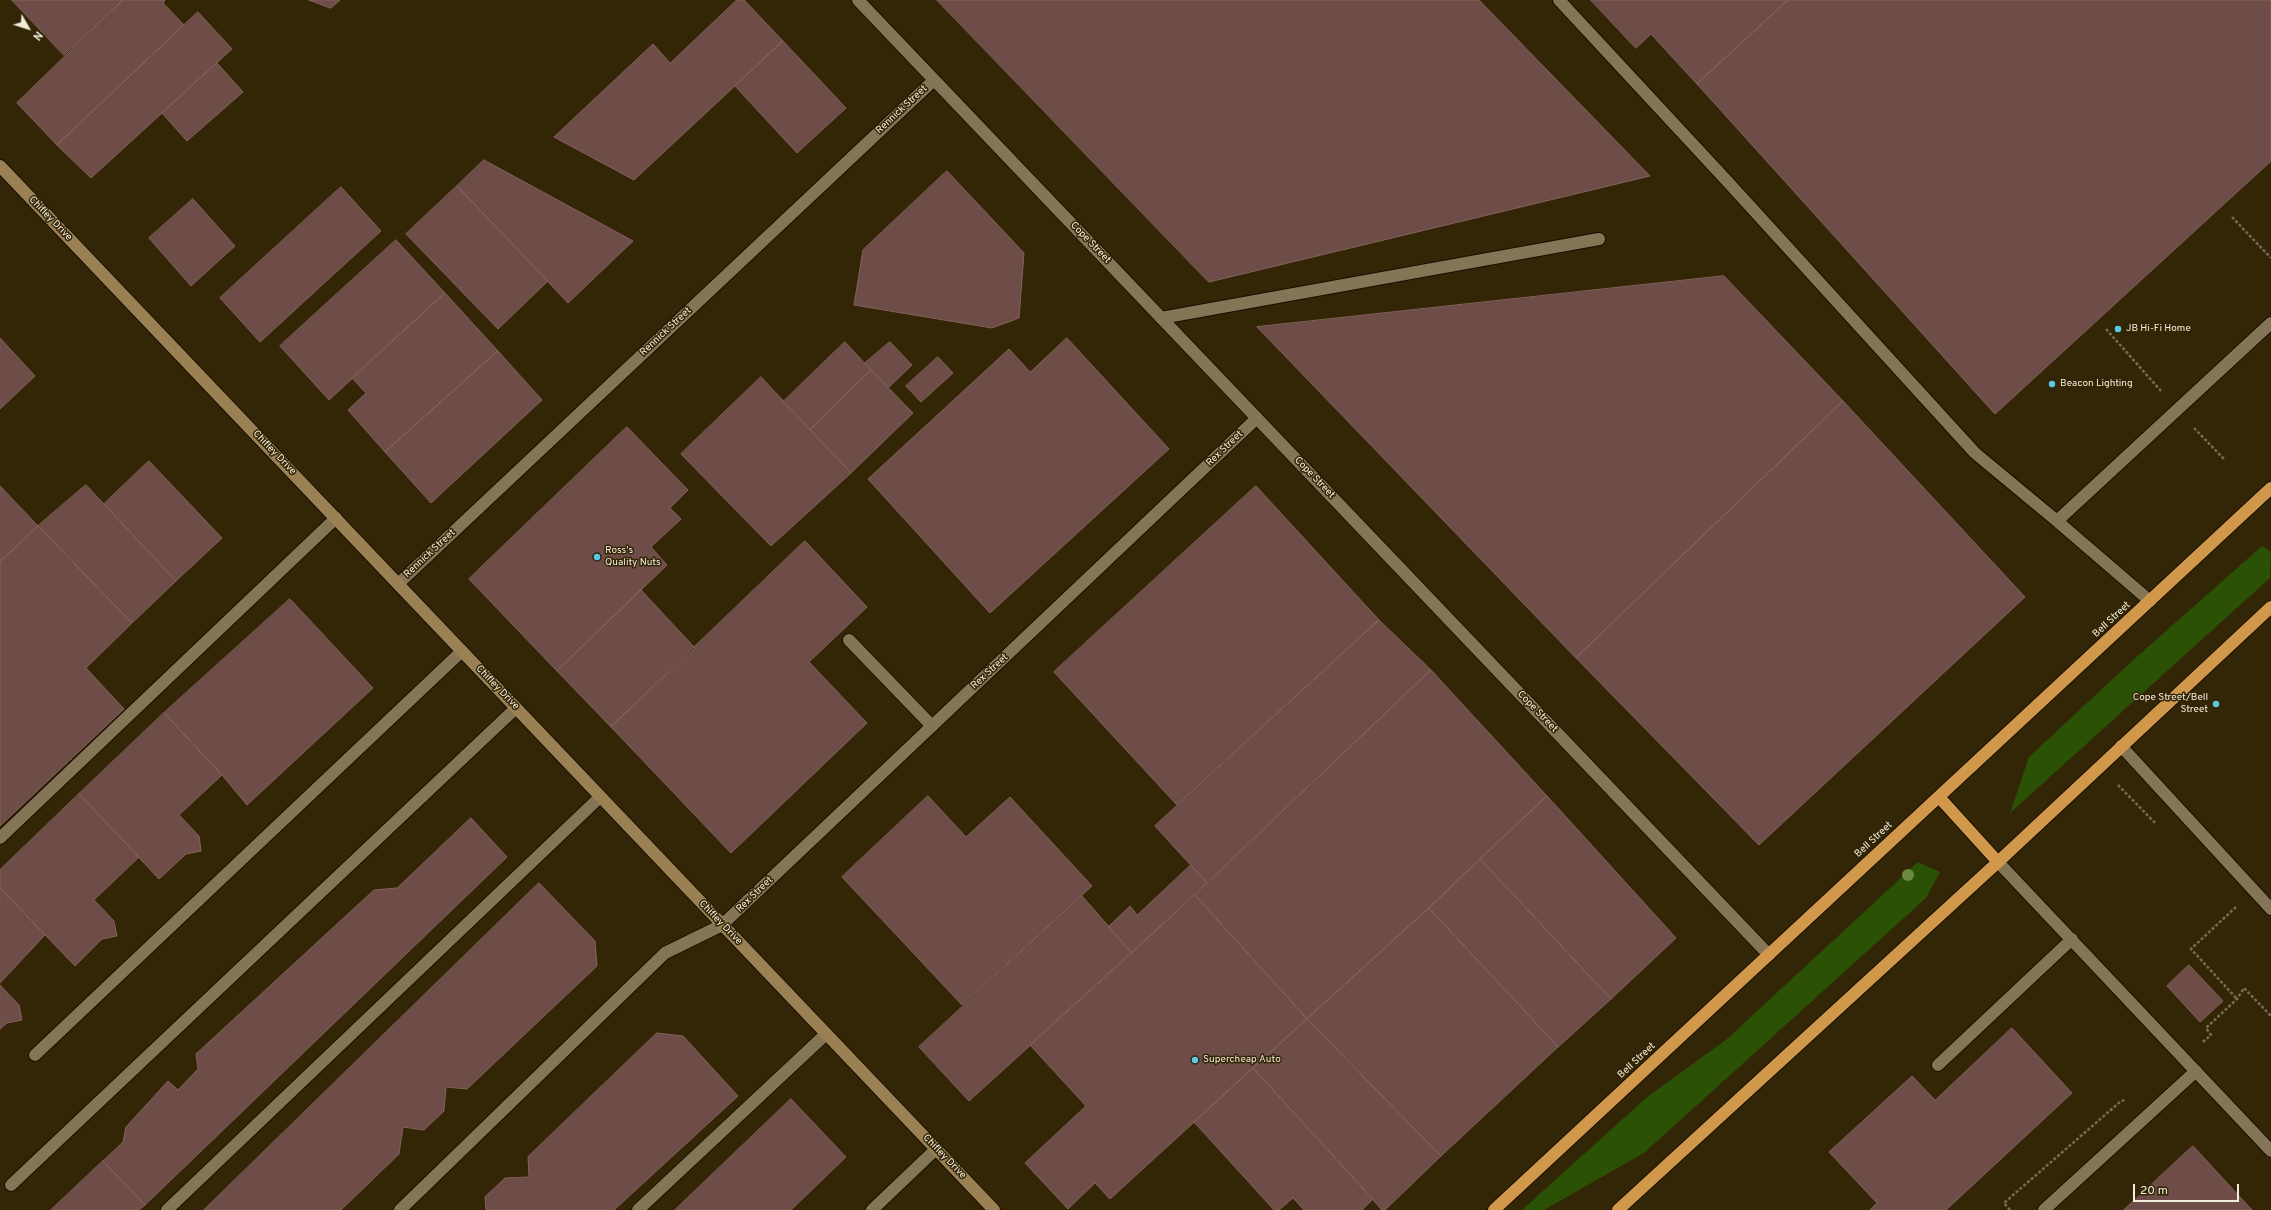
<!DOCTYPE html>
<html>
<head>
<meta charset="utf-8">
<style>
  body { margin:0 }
  #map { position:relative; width:2271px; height:1210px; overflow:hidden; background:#322607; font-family:Overpass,sans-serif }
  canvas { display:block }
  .north { position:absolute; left:8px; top:8px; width:40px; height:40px; -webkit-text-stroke:3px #322607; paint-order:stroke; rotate:129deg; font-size:11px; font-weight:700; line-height:16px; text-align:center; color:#f4ecdb }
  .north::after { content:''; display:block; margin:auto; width:14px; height:18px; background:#f4ecdb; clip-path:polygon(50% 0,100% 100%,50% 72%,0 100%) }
  .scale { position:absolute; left:2133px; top:1184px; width:106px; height:18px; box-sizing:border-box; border:2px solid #f4ecdb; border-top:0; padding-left:5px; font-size:12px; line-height:14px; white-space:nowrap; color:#f4ecdb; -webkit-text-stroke:3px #322607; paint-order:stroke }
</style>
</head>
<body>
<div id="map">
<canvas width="2271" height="1210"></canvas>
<div class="north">N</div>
<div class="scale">20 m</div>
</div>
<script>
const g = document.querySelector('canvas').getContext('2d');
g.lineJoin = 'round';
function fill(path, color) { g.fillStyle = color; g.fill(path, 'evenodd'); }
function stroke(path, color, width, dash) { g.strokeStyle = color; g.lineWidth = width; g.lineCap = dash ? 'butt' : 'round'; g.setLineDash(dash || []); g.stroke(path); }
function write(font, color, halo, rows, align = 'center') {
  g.font = font + ' Overpass,sans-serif'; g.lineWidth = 3; g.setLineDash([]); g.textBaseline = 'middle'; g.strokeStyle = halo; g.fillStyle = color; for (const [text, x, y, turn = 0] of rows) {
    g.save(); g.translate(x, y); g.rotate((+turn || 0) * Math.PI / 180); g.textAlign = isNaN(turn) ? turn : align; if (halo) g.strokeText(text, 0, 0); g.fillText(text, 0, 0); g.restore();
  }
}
fill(new Path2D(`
  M 2262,546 L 2271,552 L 2270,578 L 2010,813 L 2029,757 L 2131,662 Z
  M 1918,862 L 1940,872 L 1926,898 L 1644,1153 L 1544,1210 L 1522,1210 L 1646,1098 L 1727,1039 Z`), '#2b5104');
const building = new Path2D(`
  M 12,0 L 123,0 L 64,55 Z
  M 123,0 L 165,0 L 163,3 L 184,25 L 57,145 L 17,103 Z
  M 309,0 L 340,0 L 331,8 Z
  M 737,0 L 744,0 L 783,41 L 634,180 L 554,137 L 653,44 L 670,63 Z
  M 937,0 L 1479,0 L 1650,176 L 1209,282 Z
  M 1591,0 L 1788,0 L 1697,84 L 1651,34 L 1636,48 Z
  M 1788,0 L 2271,0 L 2271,161 L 1995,414 L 1697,84 Z
  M 198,12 L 232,49 L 91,178 L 57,145 Z
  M 783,41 L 846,108 L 797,153 L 735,86 Z
  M 217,63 L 243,92 L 187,141 L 162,113 Z
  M 484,160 L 633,241 L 568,303 L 457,186 Z
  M 947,171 L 1024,253 L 1019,318 L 992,328 L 854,305 L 863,250 Z
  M 457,186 L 548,281 L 498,329 L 406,234 Z
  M 341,187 L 381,231 L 260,342 L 220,298 Z
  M 193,199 L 235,246 L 191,286 L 149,238 Z
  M 396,240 L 445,293 L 329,400 L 280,346 Z
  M 1724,276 L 1843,401 L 1576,658 L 1257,327 Z
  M 445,293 L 498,351 L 385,452 L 348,410 L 366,393 L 352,378 Z
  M 0,338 L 35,376 L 0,409 Z
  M 1067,338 L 1169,449 L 990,613 L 868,479 L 1009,349 L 1030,372 Z
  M 845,342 L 871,370 L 810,430 L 783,402 Z
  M 890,342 L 912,365 L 888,388 L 865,363 Z
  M 498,351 L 542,400 L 431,503 L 385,452 Z
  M 938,357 L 953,373 L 921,402 L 906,386 Z
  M 871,370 L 913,413 L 851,473 L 810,430 Z
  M 761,377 L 851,473 L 771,546 L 681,454 Z
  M 1843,401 L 2025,597 L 1759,845 L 1576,658 Z
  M 627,427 L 688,490 L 670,508 L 681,519 L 651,547 L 667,565 L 557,671 L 469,579 Z
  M 149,461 L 222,538 L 176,581 L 104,504 Z
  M 86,485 L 176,581 L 132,623 L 38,526 Z
  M 0,486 L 38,526 L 0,562 Z
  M 1256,486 L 1379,620 L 1177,805 L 1054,672 Z
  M 38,526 L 132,623 L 86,668 L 124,709 L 0,826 L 0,562 Z
  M 805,541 L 867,607 L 809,662 L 867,723 L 731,853 L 611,727 Z
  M 641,590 L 695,648 L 611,727 L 557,671 Z
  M 290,599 L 373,688 L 247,805 L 222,775 L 164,713 Z
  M 1379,620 L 1431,670 L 1207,883 L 1155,826 Z
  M 1431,670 L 1547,796 L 1429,908 L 1307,1019 L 1195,895 Z
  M 164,713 L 222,775 L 179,815 L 199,836 L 201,851 L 186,854 L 159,879 L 79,794 Z
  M 79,794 L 139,857 L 94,900 L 114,921 L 117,936 L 102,939 L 75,966 L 0,888 L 0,870 Z
  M 928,796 L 966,837 L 1010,797 L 1092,886 L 962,1005 L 842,877 Z
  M 1547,796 L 1676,938 L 1611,999 L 1480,859 Z
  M 471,818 L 507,857 L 145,1205 L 103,1161 L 123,1142 L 126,1127 L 168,1081 L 178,1090 L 198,1069 L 196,1054 L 374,890 L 397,888 Z
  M 1480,859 L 1611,999 L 1558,1047 L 1429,908 Z
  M 1191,865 L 1207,883 L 1132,953 L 1108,927 L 1130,906 L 1137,915 Z
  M 539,883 L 595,941 L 597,966 L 467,1089 L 446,1087 L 444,1111 L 424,1130 L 403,1127 L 399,1154 L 341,1210 L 204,1210 Z
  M 0,888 L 45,935 L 0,983 Z
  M 1195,895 L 1307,1019 L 1110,1199 L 1095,1183 L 1068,1209 L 1025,1163 L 1086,1106 L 1030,1045 Z
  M 1082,896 L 1132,953 L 969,1101 L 919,1047 Z
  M 1429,908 L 1558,1047 L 1441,1156 L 1307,1019 Z
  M 2189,965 L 2223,1001 L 2200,1022 L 2167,986 Z
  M 0,985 L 19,1005 L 22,1020 L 7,1023 L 0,1029 Z
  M 1307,1019 L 1441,1156 L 1385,1210 L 1382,1210 L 1253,1068 Z
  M 2012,1028 L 2072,1093 L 1946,1210 L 1870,1210 L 1877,1203 L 1829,1152 L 1912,1076 L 1935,1100 Z
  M 657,1033 L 683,1036 L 738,1096 L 614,1210 L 486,1210 L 485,1197 L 505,1178 L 529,1177 L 528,1157 Z
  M 1253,1068 L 1373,1199 L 1362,1210 L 1304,1210 L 1293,1198 L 1279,1210 L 1274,1210 L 1194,1122 Z
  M 791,1099 L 846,1157 L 791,1210 L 675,1210 Z
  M 2193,1146 L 2252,1210 L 2124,1210 Z
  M 103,1161 L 145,1205 L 139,1210 L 51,1210 Z`);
fill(building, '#6e4c47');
stroke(building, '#85615c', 1);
const lane = new Path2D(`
  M 1559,0 L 1727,181 L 1975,453 L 2057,521
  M 1161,318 L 1599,239
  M 2150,601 L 2057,521 L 2271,323
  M 849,640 L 932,726
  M 2121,746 L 2271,909
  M 0,838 L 336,518
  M 1998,862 L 2271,1151
  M 35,1055 L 462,651
  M 1938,1065 L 2072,939
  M 11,1185 L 516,708
  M 167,1210 L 600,797
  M 400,1210 L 665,953 L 722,925
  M 638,1210 L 826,1034
  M 872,1210 L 936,1149
  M 2044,1210 L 2196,1071`);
const street = new Path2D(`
  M 858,0 L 1769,955
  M 398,584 L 934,80
  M 722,925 L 1257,418`);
const secondary = new Path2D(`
  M 0,166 L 994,1210`);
const highway = new Path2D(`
  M 1939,797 L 1998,862
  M 1494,1210 L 2271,488
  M 1618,1210 L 1998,862 L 2271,607`);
stroke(lane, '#180f00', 14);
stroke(street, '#180f00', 14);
stroke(secondary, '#180f00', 14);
stroke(highway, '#180f00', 14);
stroke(new Path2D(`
  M 2232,217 L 2271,258
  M 2106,329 L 2161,391
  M 2194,428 L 2224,459
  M 2118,785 L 2156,824
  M 2236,907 L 2191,949 L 2237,999
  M 2203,1042 L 2211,1035 L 2206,1028 L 2237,999 L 2244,988 L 2271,1016
  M 2010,1210 L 2004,1203 L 2121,1101 L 2125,1100`), '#776c52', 2.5, [3, 2]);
stroke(lane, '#837556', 12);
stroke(street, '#837556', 12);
stroke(secondary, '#9a8053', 12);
stroke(highway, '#d1984b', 12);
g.fillStyle = '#6b8a3f';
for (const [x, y] of [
  [1908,875]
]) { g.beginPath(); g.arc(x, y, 6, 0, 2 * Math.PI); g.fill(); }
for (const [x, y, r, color] of [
  [2118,329,4,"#5ac8e6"],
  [2052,384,4,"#5ac8e6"],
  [597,557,4,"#5ac8e6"],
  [2216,704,4,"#5ac8e6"],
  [1195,1060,4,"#5ac8e6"]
]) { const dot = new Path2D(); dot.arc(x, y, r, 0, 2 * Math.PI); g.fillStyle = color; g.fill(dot); stroke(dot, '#322607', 1.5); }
write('10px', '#f4ecdb', '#322607', [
  ["Rennick Street",902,110,-43],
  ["Chifley Drive",50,219,46],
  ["Cope Street",1090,243,46],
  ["Rennick Street",666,332,-43],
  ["Rex Street",1225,449,-44],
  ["Chifley Drive",274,453,46],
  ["Cope Street",1314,478,46],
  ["Rennick Street",430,554,-43],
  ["Bell Street",2112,620,-43],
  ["Rex Street",990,672,-43],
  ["Chifley Drive",497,688,46],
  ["Cope Street",1537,712,46],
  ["Bell Street",1874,840,-43],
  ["Rex Street",755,895,-44],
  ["Chifley Drive",720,923,46],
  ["Bell Street",1637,1061,-43],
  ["Chifley Drive",944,1157,46]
]);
write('10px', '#f4ecdb', '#322607', [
  ["JB Hi-Fi Home",2126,329],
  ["Beacon Lighting",2060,384],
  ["Ross's",605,551],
  ["Quality Nuts",605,563],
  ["Cope Street/Bell",2208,698,"right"],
  ["Street",2208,710,"right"],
  ["Supercheap Auto",1203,1060]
], 'left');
</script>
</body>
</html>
